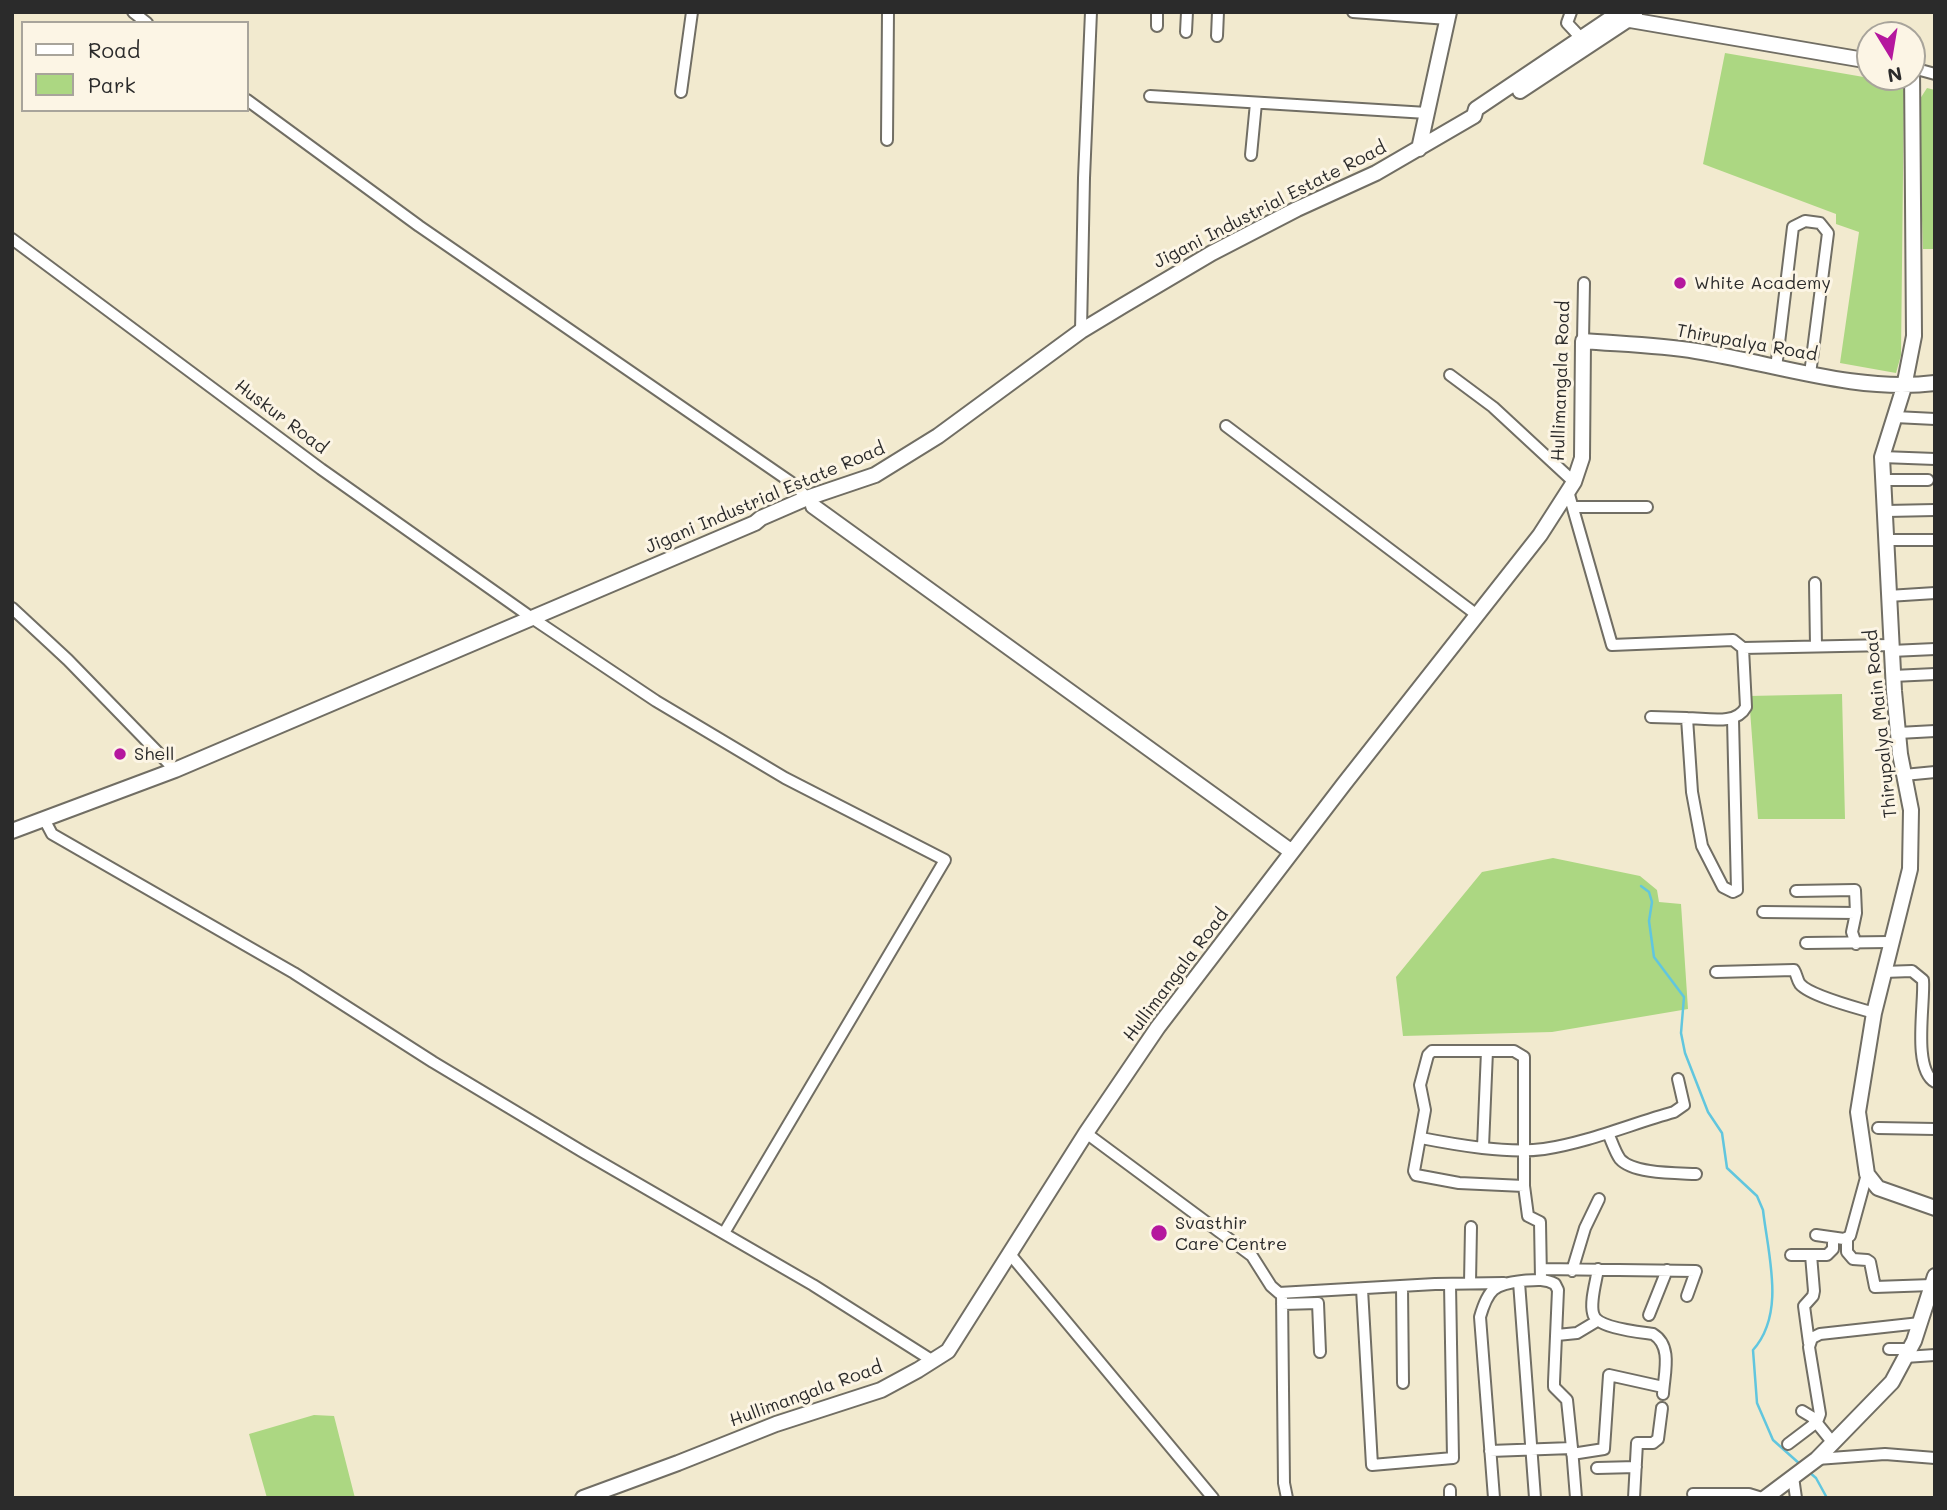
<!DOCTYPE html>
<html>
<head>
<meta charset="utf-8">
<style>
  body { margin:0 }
  #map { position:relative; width:1947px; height:1510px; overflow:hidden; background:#f2eacf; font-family:Mali,sans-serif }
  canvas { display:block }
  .frame { position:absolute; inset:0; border:14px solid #2b2b2b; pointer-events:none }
  .legend { position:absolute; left:21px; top:21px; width:228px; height:91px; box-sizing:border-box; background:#fcf5e5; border:2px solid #a8a49b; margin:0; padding:9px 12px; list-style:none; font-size:21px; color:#2b2b2b }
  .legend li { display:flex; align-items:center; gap:14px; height:35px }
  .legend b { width:35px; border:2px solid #a8a49b }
  .north { position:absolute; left:1856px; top:21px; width:70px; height:70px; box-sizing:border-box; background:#fcf5e5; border:2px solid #a8a49b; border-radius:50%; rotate:169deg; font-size:19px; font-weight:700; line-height:28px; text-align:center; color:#2b2b2b }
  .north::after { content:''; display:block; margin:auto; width:24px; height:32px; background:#b5179e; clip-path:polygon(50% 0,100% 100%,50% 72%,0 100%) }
</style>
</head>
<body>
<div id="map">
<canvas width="1947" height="1510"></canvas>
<div class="frame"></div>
<ul class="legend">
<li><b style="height:9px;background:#fff"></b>Road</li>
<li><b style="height:19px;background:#acd782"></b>Park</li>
</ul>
<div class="north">N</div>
</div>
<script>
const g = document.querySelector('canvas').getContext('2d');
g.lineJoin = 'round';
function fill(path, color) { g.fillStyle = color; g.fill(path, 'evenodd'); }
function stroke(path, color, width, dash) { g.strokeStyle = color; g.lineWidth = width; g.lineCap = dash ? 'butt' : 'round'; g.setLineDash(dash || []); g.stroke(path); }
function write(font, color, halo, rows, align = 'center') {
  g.font = font + ' Mali,sans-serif'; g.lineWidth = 6; g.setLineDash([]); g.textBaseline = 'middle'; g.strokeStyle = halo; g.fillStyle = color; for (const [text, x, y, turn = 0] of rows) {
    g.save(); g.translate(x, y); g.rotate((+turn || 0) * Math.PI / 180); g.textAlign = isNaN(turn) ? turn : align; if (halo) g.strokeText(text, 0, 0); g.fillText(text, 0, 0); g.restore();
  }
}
fill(new Path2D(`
  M 1725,53 L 1904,84 L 1901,355 L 1896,373 L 1840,363 L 1859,232 L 1836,224 L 1836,214 L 1703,164 Z
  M 1927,88 L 1935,90 L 1935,249 L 1923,249 L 1918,102 Z
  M 1842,694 L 1845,819 L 1758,819 L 1749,696 Z
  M 1553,858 L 1640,876 L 1657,890 L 1659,902 L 1681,904 L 1688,1009 L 1552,1032 L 1403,1036 L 1396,977 L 1482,872 Z
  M 314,1415 L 334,1416 L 355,1498 L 267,1498 L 249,1434 Z`), '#acd782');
stroke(new Path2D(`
  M 1641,886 L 1649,892 L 1652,902 L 1649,921 L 1654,957 L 1684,997 L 1681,1033 L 1685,1053 L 1708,1112 L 1722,1133 L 1727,1168 L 1757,1196 L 1763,1210 C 1768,1255 1786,1313 1753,1350 L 1757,1403 L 1773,1440 L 1801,1465
  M 1808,1471 L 1816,1478 L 1827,1498`), '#61c6de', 2.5);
const street = new Path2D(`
  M 133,12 L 147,23
  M 1353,12 L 1448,19
  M 1571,12 L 1567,23 L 1581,38
  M 1157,26 L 1157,12
  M 1186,32 L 1187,12
  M 1217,36 L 1218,12
  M 1913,68 L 1935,74
  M 681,92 L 692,12
  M 1150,96 L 1427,113
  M 247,100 L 419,226 L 750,454 L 795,485 L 807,498
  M 887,140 L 888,12
  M 1251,155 L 1256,103
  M 12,239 L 321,469 L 532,618 L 656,701 L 785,778 L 945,860 L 724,1233
  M 1081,331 L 1084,178 L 1091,12
  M 1583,341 L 1584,283
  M 1776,368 L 1793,227 L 1805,221 L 1820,223 L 1828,233 L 1810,374
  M 1450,375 L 1493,407 L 1574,482
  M 1895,417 L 1935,419
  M 1226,426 L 1477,615
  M 1882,457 L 1935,459
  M 1883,480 L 1928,480
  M 1568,491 L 1612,645 L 1733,640 L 1743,648 L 1890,645
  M 1573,507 L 1647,507
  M 1886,511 L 1935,510
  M 1888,540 L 1935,540
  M 1815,583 L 1816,646
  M 1888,596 L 1935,593
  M 12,608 L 68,660 L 175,770
  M 1891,651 L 1935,649
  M 1893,676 L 1935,674
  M 1651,717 L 1687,718
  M 1733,719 L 1737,890 L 1733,892 L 1723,887 L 1702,846 L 1692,792 L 1687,718 C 1706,718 1736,726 1746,707 L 1743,648
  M 1898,733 L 1935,731
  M 1904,775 L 1935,772
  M 44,819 L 52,834 L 294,973 L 433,1062 L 583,1152 L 813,1285 L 933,1361
  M 1796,891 L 1855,890 L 1856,913 L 1852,932 L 1856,944
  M 1763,912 L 1856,913
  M 1806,943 L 1890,942
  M 1716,972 L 1794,970 C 1797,975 1797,980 1800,984 C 1810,996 1858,1008 1874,1013
  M 1883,972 L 1912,971 L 1923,980 C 1925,1003 1912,1069 1935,1082
  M 1878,1128 L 1935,1129
  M 1086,1133 L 1252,1256 L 1271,1286 L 1279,1293 L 1435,1284 L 1504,1283
  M 1608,1133 C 1612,1142 1615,1152 1620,1159 C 1633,1174 1677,1173 1696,1174
  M 1421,1138 C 1457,1145 1508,1154 1544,1149 C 1589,1142 1631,1124 1674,1112 L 1684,1105 L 1678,1079
  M 1483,1147 L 1487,1051
  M 1524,1186 L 1459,1183 L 1416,1175 L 1414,1171 L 1425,1110 L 1420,1085 L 1428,1055 L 1432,1051 L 1514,1051 L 1524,1057 L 1524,1186 L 1528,1216 L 1540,1222 L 1541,1279
  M 1816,1235 L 1844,1239 L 1850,1236 L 1867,1174
  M 1847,1238 L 1847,1252 L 1853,1259 L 1867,1260 L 1870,1262 L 1875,1287 L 1932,1285
  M 1009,1253 L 1213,1498
  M 1791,1255 L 1827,1255 L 1833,1249 L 1833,1238
  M 1541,1269 L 1696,1271 L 1687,1296
  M 1598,1269 C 1596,1282 1590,1301 1593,1313 C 1595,1328 1639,1332 1653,1334 C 1673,1346 1664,1374 1663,1394
  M 1572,1271 L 1585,1228 L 1599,1199
  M 1519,1282 L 1535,1498
  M 1470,1283 L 1471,1227
  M 1402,1286 L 1403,1383
  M 1362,1289 L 1372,1465 L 1453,1458 L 1450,1284
  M 1282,1294 L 1284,1483 L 1287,1498
  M 1282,1304 L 1318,1303 L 1320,1352
  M 1649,1315 L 1667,1270
  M 1557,1335 L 1577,1333 L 1597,1321
  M 1809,1343 L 1804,1306 L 1813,1296 L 1814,1291 L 1811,1255
  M 1889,1349 L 1910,1349
  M 1905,1357 L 1935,1355
  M 1802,1411 L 1812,1417 L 1833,1443
  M 1788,1444 L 1817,1422 L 1820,1414 L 1809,1347 L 1812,1338 L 1820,1334 L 1920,1323
  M 1490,1451 L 1572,1448 L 1576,1498
  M 1572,1454 L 1604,1449 L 1609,1375 L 1663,1387
  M 1817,1459 L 1885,1454 L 1935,1458
  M 1597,1468 L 1636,1467
  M 1793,1477 L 1796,1498
  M 1450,1490 L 1450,1498
  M 1693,1494 L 1749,1494 L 1762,1498
  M 1494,1498 L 1480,1317 C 1488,1289 1494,1284 1522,1281 C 1534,1280 1544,1278 1555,1284 L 1558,1290 L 1554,1382 L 1554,1387 L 1567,1400 L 1572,1448
  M 1634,1498 L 1637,1443 L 1653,1443 L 1658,1439 L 1662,1408`);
const secondary = new Path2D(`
  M 1623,12 L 1630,20 L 1870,61
  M 1912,68 L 1914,336 L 1904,387 L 1882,457 L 1894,691 L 1900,754 L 1911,810 L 1910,869 L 1874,1013 L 1858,1112 L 1867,1174 L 1878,1188 L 1935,1208
  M 1520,91 L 1635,15
  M 1419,149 L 1449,12
  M 813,506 L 1292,852
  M 12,831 L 175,770 L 755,523 L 761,518 L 807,498 L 875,475 L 938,436 L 1081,331 L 1124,305 L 1212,253 L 1297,209 L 1376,173 L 1474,116 L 1476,109 L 1620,12
  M 583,1498 L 678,1463 L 776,1424 L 881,1390 L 918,1370 L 948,1351 L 1086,1133 L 1158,1027 L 1344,784 L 1540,535 L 1574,482 L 1582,458 L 1583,341 C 1620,344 1659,345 1696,351 C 1773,363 1856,393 1935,383
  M 1765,1498 L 1817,1459 L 1892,1382 L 1914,1341 L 1935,1276`);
stroke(street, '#716e64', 14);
stroke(secondary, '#716e64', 18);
stroke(street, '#fff', 10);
stroke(secondary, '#fff', 14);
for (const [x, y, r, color] of [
  [1680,283,7,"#b5179e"],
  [120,754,7,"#b5179e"],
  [1159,1233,9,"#b5179e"]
]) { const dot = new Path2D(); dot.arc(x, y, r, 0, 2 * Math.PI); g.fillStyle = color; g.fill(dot); stroke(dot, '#fcf5e5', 2.5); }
write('18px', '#2b2b2b', '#fcf5e5', [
  ["Jigani Industrial Estate Road",1270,205,-27],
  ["Thirupalya Road",1747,343,10],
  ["Hullimangala Road",1561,381,-88],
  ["Huskur Road",281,417,37],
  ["Jigani Industrial Estate Road",765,498,-23],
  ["Thirupalya Main Road",1881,724,-96],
  ["Hullimangala Road",1176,975,-53],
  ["Hullimangala Road",806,1394,-20]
]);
write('18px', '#2b2b2b', '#fcf5e5', [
  ["White Academy",1694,283],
  ["Shell",134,754],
  ["Svasthir",1175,1223],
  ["Care Centre",1175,1244]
], 'left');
</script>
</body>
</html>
